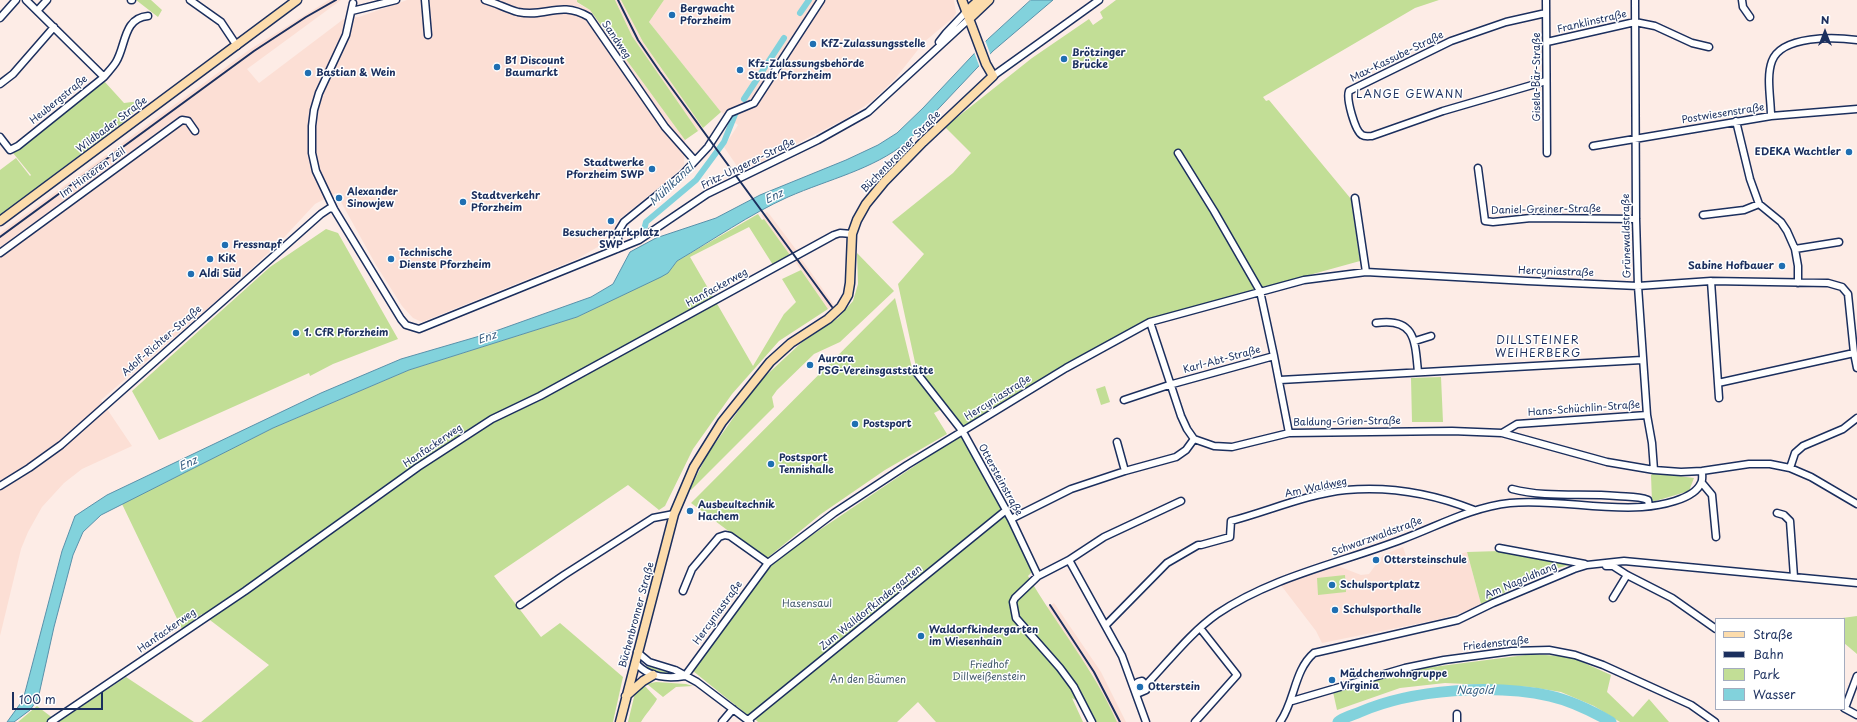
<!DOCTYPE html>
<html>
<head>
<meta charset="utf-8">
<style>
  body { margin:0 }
  #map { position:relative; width:1857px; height:722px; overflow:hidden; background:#fdece6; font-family:"Playpen Sans",sans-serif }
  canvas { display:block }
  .legend { position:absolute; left:1715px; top:618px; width:130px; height:92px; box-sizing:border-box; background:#fff; border:1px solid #a4acbf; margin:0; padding:5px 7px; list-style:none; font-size:12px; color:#1b2f5e }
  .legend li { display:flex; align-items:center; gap:8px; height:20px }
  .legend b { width:20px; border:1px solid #a4acbf }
  .north { position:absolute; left:1805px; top:12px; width:40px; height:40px; -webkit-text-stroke:3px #fff; paint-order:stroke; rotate:0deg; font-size:11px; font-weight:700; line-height:16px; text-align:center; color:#1b2f5e }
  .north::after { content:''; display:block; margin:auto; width:14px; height:18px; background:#1b2f5e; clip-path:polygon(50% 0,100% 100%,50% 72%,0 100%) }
  .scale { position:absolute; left:12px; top:692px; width:91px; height:18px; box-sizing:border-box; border:2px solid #1b2f5e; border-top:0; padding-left:5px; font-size:12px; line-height:14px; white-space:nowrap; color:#1b2f5e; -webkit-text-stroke:3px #fff; paint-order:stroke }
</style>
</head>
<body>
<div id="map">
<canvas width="1857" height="722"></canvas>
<ul class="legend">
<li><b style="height:5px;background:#fcdcac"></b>Straße</li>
<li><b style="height:5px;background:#1b2f5e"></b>Bahn</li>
<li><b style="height:11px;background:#c2de96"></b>Park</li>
<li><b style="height:11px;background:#82d2dc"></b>Wasser</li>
</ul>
<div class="north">N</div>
<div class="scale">100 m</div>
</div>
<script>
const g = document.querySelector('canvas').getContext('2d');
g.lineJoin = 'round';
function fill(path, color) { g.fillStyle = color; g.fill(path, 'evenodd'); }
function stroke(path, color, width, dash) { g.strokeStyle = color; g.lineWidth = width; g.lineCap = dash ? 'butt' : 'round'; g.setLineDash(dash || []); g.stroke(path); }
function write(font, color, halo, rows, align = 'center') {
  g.font = font + ' "Playpen Sans",sans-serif'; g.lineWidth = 3; g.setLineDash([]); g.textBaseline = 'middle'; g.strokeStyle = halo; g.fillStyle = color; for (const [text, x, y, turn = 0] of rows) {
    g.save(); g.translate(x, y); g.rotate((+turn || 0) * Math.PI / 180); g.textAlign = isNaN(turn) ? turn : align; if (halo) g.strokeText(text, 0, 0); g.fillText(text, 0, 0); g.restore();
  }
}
fill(new Path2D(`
  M 329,0 L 341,0 L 247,69 L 259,83 L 345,18 L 359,17 L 407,0 L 577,0 L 577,3 L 590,10 L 685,140 L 684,165 L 667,181 L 617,221 L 612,235 L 608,241 L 577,259 L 422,322 L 413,318 L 402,306 L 376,265 L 336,193 L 315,204 L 278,244 L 223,295 L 101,400 L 132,446 L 82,469 L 64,483 L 42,507 L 28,532 L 21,549 L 0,636 L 0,233 L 249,50 Z
  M 615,0 L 621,0 L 643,42 L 703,128 L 698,131 L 632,36 Z
  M 664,0 L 954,0 L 956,13 L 953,18 L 924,42 L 895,79 L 872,101 L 847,118 L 741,172 L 724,147 L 738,125 L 721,112 L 649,22 Z
  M 767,212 L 770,215 L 797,251 L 790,255 L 761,215 Z
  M 800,257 L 834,305 L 828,309 L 794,260 Z
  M 1403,547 L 1408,562 L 1426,562 L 1467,552 L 1481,604 L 1468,611 L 1436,620 L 1322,643 L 1316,631 L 1280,584 L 1338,566 L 1361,575 L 1369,574 L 1383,555 Z
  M 1054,603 L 1101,672 L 1126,722 L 1117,722 L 1093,675 L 1046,608 Z`), '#fcdfd5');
fill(new Path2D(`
  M 136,0 L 151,0 L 162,10 L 158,17 Z
  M 577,0 L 615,0 L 632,36 L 698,131 L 685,140 L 590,10 L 577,2 Z
  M 621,0 L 664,0 L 649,22 L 721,112 L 703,128 L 643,42 Z
  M 1116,0 L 1439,0 L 1415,8 L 1263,97 L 1266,101 L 1269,100 L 1351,199 L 1360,261 L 1143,321 L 964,427 L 916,367 L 898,284 L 924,254 L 892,222 L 953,173 L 971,153 L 945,127 L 1032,58 L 1089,19 L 1093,25 L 1103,18 L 1100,12 Z
  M 104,81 L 124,103 L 148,100 L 121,124 L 0,215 L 0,170 L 16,158 L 30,176 L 31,175 L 13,153 Z
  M 758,214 L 762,220 L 764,219 L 790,255 L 773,265 L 749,227 L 690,257 L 753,366 L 784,314 L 796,302 L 782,279 L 801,270 L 828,309 L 779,341 L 732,394 L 693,449 L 665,506 L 659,510 L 628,485 L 494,576 L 541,637 L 560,623 L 623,677 L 613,722 L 201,722 L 269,665 L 202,614 L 182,629 L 122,504 L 273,428 L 409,370 L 577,317 L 668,273 L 677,261 Z
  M 326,229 L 338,233 L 398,339 L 333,364 L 310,376 L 309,373 L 159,440 L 132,391 L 270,267 Z
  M 857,253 L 894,291 L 840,342 L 814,354 L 777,390 L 772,397 L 774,407 L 691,490 L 690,489 L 707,455 L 758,383 L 801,343 L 838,318 L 853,301 L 858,284 Z
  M 895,298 L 913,372 L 942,409 L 934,413 L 947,434 L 885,470 L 821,514 L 766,559 L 691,503 Z
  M 1441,377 L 1443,422 L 1412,422 L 1411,378 Z
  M 1105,386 L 1110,402 L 1101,405 L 1096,389 Z
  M 962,434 L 1003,512 L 750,717 L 693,671 L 694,667 L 769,564 Z
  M 1654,473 L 1694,478 L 1689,491 L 1652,502 L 1651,475 Z
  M 1006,515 L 1032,572 L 1028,576 C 1057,626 1094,669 1117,722 L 1089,722 L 1079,702 L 1072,698 L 1083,722 L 936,722 L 918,702 L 897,722 L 758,722 L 755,719 L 755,716 Z
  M 1500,551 L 1573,564 L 1551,570 L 1481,604 L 1467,552 Z
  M 1345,575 L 1346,592 L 1318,595 L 1317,578 Z
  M 1857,616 L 1857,654 L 1844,643 L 1844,619 L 1835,619 Z
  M 1533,654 L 1571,657 L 1611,675 L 1607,692 L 1633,717 L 1649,699 L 1669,722 L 1620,722 L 1594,706 L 1561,692 L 1530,687 L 1445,683 L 1400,688 L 1337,710 L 1333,692 L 1410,670 Z
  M 647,666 L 673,674 L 673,675 L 646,669 Z
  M 126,677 L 194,722 L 18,722 L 37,706 L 58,722 Z
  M 656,682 L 686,684 L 693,686 L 676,687 L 663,697 L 647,684 Z
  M 644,685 L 657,699 C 654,705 645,715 641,722 L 628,722 L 635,693 Z`), '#c2de96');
const water = new Path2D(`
  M 1031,0 L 1053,0 L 993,51 L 907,142 C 872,170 829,179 788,197 C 750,214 713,240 677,261 L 668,273 L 661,277 L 577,317 L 409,370 L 273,428 L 101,515 L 83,532 L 73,555 L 54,627 L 38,699 L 30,710 L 14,722 L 7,722 L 23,700 L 62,551 L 75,516 L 107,495 L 321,393 L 401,359 L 490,333 L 591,297 L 613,284 L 630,252 L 656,238 L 716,218 L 760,195 L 846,160 L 878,145 L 897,133 L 923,108 L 987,40 Z`);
fill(water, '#82d2dc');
stroke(water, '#5991aa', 1);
fill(new Path2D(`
  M 985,40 L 991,56 L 980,68 L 974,52 Z`), '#fdece6');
stroke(new Path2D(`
  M 800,13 L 809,0
  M 744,99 L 784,38
  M 644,230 L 646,222 L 696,180 L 724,142 L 736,112`), '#82d2dc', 6);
stroke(new Path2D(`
  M 1338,722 C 1344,717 1353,715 1360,712 C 1413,689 1494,684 1550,696 C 1572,701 1592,711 1611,722`), '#82d2dc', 11);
const minor = new Path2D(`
  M 131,0 L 132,0
  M 190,0 L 221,22 L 237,46
  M 425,0 L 428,35
  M 485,0 C 496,3 507,9 518,12 C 547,18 559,0 589,17 L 665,127 L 695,161
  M 1546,0 L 1547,153
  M 1635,0 L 1636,219 L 1638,286 L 1647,415 L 1652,443 L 1654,470
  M 1742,0 L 1743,7 L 1750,17
  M 353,3 L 346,35 L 319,93 L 314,110 L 312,126 L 312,153 L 316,171 L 334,209 L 401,319 L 406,325 L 419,329 L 639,240 L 707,194 L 818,140 L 868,112 L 969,19
  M 37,11 L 47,0
  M 352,11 L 396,0
  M 1546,13 L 1506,22 L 1451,41 L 1353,89 L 1349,91 C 1346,99 1355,131 1362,135 C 1365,137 1369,136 1372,136 L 1443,111 L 1546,81
  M 0,18 L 16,0
  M 939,42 L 946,33 L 966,12
  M 1547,42 L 1635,22 L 1655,26 L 1692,43 L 1709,47
  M 993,76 L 1099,0
  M 104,77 C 108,72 113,67 116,62 C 126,46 123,18 148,16
  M 0,84 L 13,74 L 54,27
  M 1771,116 C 1771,99 1766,77 1772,61 C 1782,35 1835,37 1857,40
  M 1736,121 L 1750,179 L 1759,204 L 1781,222 L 1787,231 L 1795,249 L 1798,266 L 1798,283
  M 0,137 L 10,150 L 18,146 L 104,77 L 26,0
  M 1593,146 L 1771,116 L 1857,109
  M 1178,153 L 1214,211 L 1260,291 L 1274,356
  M 1478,168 L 1485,221 L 1493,222 L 1531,218 L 1636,219
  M 1355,198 L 1366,272
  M 1703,215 L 1744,210 L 1759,204
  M 617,249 L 619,230 L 624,222 L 682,175 L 708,147 L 730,113 L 754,103 L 821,0
  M 1795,249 L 1839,242
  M 0,253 L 182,120 L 188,121 L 195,131
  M 1711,281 L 1719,398
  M 1150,322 L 1181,416 L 1187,429 L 1194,439 L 1214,446 L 1232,447 L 1289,433 L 1452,431 L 1502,433 L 1607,462 L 1654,470 L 1681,472 L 1702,471 L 1749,464 L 1770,464 L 1790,468 L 1811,477 L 1857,504
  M 1376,323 C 1416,317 1415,342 1418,372
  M 1415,341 L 1431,336
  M 916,372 L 963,432 L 1011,519 L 1038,576
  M 1280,380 L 1642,360
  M 1718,383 L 1854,353
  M 1124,400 L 1169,385 L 1274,356 L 1289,433
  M 1502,433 L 1517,424 L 1647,415
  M 1117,442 L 1125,471
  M 1790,468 L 1795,453 L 1803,446 L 1843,429 L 1857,418
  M 1702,483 L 1712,495 L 1716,537
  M 0,486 L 29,468 L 61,445 L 321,214 L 330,208 L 334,209
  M 1512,489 C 1546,498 1582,493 1617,496 C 1627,497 1638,496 1648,500 L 1649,506
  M 1777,513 L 1784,515 L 1790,521 L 1794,577
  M 1011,519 L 1071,489 L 1125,471 L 1176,457 L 1186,450 L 1194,439
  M 1499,548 L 1585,564
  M 1069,560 L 1104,537 L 1181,501
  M 1606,566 L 1613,566 L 1627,575 L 1672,598 L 1716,629
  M 683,591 L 692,569 L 719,537 L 725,535 L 730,536 L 768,563
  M 1613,598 L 1627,575
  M 520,605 L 564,575 L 653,518 L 674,514
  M 1106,625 L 1167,563 L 1198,545 L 1201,545 L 1230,537 L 1231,521 C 1269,511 1307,494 1346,490 C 1390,486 1434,494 1474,510
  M 637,652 L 649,662 L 675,670 L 697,682 L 750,722
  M 635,662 C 647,677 666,679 685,676
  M 685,676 L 768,563 L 834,513 L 907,465 L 1066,368 L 1150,322 L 1304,280 L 1366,272 L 1527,281 L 1638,286 L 1711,281 L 1828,283 L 1842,287 L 1848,294 L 1854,353 L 1857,368
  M 1146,685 L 1142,681 C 1136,682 1135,684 1135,689 L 1139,693 L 1146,690 L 1146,685 C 1169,661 1190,633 1217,614 C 1273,576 1341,563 1403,539 C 1438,526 1472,507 1510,503 C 1554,499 1598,510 1642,507 C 1658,506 1694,500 1701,483 C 1703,480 1702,475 1702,471
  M 1292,701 L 1405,668 L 1444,660 L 1512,651 L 1549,650 L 1575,655 L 1603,665 L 1691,705 L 1715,722
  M 1844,708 L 1857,715
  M 1845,708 L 1857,676
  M 1457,714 L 1457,722
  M 748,720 L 1005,511
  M 51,722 L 245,591 L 418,467 L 492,419 L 540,396 L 834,235 L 840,233 L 852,234
  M 722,722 L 733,709
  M 1092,722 L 1074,687 L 1060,668 L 1016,618 L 1013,602 L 1015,598 L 1038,576 L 1069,560 L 1122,656 L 1146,722
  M 1195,722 L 1237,675 L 1200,628
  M 1280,722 C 1295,701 1294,670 1314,653 L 1458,620 L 1493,603 L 1574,569 L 1587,565 L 1624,561 L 1857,583`);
const major = new Path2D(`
  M 966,12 L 979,0
  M 969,19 L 989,0
  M 0,221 L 297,0
  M 626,696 L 643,681 L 653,675
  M 620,722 L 674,514 L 694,467 L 722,422 L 770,362 L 791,343 L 828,319 L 841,307 L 848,295 L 850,283 L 852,234 L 857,220 L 866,204 L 884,182 L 923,142 L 993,76 L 986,64 L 962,0`);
stroke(minor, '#1b2f5e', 9);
stroke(major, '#1b2f5e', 11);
stroke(minor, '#fff', 6);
stroke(major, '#fcdcac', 8);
stroke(new Path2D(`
  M 618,0 L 638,40 L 660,72 L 832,307
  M 0,237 L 254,51 L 306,17 L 336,0
  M 1050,605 L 1094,672 L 1120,722`), '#1b2f5e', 2);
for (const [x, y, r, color] of [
  [672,15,4,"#1f6fb2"],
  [813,44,4,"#1f6fb2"],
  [1064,59,4,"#1f6fb2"],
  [497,67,4,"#1f6fb2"],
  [740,70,4,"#1f6fb2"],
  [308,73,4,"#1f6fb2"],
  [1849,152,4,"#1f6fb2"],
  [652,169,4,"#1f6fb2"],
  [339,198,4,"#1f6fb2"],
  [463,202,4,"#1f6fb2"],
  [611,221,4,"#1f6fb2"],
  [225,245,4,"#1f6fb2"],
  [210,259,4,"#1f6fb2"],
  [391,259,4,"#1f6fb2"],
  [1782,266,4,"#1f6fb2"],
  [191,274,4,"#1f6fb2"],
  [296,333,4,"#1f6fb2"],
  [810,365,4,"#1f6fb2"],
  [855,424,4,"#1f6fb2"],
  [771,464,4,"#1f6fb2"],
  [690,511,4,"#1f6fb2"],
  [1376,560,4,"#1f6fb2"],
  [1332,585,4,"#1f6fb2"],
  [1335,610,4,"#1f6fb2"],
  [921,636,4,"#1f6fb2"],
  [1332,680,4,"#1f6fb2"],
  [1140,687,4,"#1f6fb2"]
]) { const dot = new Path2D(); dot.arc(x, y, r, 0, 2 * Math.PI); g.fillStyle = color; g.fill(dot); stroke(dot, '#fff', 1.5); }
write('bold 10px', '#1b2f5e', '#fff', [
  ["Bergwacht",680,9],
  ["Pforzheim",680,21],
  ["KfZ-Zulassungsstelle",821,44],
  ["Brötzinger",1072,53],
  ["Brücke",1072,65],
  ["B1 Discount",505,61],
  ["Baumarkt",505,73],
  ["Kfz-Zulassungsbehörde",748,64],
  ["Stadt Pforzheim",748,76],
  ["Bastian & Wein",316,73],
  ["EDEKA Wachtler",1841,152,"right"],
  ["Stadtwerke",644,163,"right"],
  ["Pforzheim SWP",644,175,"right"],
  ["Alexander",347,192],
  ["Sinowjew",347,204],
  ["Stadtverkehr",471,196],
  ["Pforzheim",471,208],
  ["Besucherparkplatz",611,233,"center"],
  ["SWP",611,245,"center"],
  ["Fressnapf",233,245],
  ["Technische",399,253],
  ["Dienste Pforzheim",399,265],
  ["KiK",218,259],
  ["Sabine Hofbauer",1774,266,"right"],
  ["Aldi Süd",199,274],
  ["1. CfR Pforzheim",304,333],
  ["Aurora",818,359],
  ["PSG-Vereinsgaststätte",818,371],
  ["Postsport",863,424],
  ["Postsport",779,458],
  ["Tennishalle",779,470],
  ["Ausbeultechnik",698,505],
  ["Hachem",698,517],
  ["Ottersteinschule",1384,560],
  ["Schulsportplatz",1340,585],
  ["Schulsporthalle",1343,610],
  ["Waldorfkindergarten",929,630],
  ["im Wiesenhain",929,642],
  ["Mädchenwohngruppe",1340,674],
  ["Virginia",1340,686],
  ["Otterstein",1148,687]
], 'left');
write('10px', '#1b2f5e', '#fff', [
  ["Franklinstraße",1592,22,-13],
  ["Sandweg",616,40,56],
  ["Max-Kassube-Straße",1397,57,-26],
  ["Gisela-Bär-Straße",1537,77,-90],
  ["Heubergstraße",59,100,-39],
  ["Postwiesenstraße",1723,114,-9],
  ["Wildbader Straße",112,125,-37],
  ["Büchenbronner Straße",901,152,-46],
  ["Fritz-Ungerer-Straße",748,164,-26],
  ["Im Hinteren Zeil",93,173,-36],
  ["Daniel-Greiner-Straße",1546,210,-1],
  ["Grünewaldstraße",1627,236,-91],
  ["Hercyniastraße",1556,272,2],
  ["Hanfackerweg",717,288,-29],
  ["Adolf-Richter-Straße",162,341,-41],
  ["Karl-Abt-Straße",1222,360,-15],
  ["Hercyniastraße",998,398,-32],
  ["Hans-Schüchlin-Straße",1584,409,-4],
  ["Baldung-Grien-Straße",1347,422,-1],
  ["Hanfackerweg",433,446,-34],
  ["Ottersteinstraße",1000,480,61],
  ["Am Waldweg",1316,488,-12],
  ["Schwarzwaldstraße",1377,537,-20],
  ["Am Nagoldhang",1521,581,-23],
  ["Zum Walldorfkindergarten",871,608,-39],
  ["Hercyniastraße",718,613,-54],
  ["Büchenbronner Straße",637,615,-75],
  ["Hanfackerweg",167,631,-35],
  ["Friedenstraße",1496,644,-6]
]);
write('10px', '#455b6c', '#fff', [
  ["Hasensaul",807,604],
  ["Friedhof",989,665],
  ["Dillweißenstein",989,677],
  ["An den Bäumen",868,680]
]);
g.letterSpacing = '1px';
write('11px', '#1b2f5e', '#fff', [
  ["LANGE GEWANN",1410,95],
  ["DILLSTEINER",1538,341],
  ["WEIHERBERG",1538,354]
]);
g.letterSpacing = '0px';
write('italic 11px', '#3a6084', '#fff', [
  ["Mühlkanal",672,185,-43],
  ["Enz",774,197,-25],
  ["Enz",487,338,-18],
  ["Enz",188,464,-24],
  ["Nagold",1475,691]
]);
</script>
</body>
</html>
